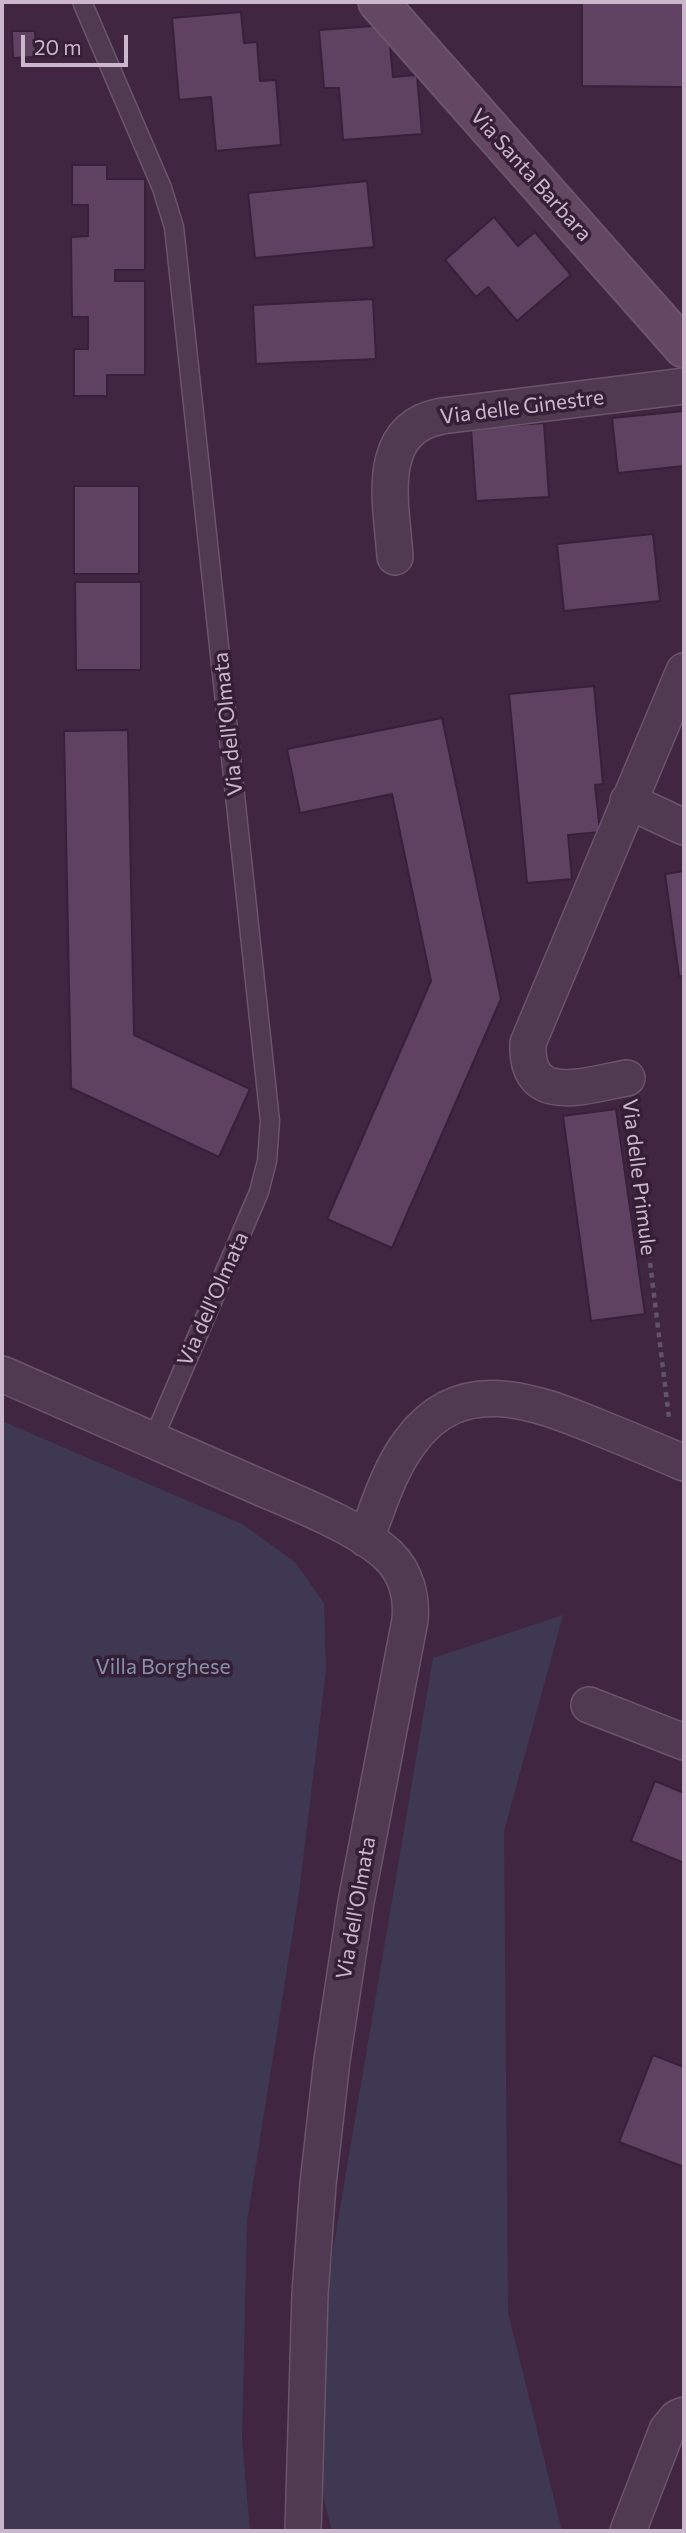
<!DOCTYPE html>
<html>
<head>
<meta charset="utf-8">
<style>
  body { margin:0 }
  #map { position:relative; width:686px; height:2533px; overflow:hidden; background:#402641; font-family:Commissioner,sans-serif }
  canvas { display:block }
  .frame { position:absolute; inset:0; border:4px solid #cbb7cb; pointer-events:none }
  .scale { position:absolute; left:21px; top:35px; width:107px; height:32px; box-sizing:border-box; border:4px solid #cbb7cb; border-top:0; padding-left:9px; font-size:21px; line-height:24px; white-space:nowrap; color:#cbb7cb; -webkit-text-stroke:5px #351f36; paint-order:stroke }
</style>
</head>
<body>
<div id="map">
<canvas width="686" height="2533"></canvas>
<div class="frame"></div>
<div class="scale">20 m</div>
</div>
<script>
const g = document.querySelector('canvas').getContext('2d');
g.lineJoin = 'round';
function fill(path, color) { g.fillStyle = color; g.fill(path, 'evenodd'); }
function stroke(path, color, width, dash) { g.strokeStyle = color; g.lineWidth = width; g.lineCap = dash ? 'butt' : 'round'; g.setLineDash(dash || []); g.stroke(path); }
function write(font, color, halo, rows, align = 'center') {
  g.font = font + ' Commissioner,sans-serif'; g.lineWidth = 7; g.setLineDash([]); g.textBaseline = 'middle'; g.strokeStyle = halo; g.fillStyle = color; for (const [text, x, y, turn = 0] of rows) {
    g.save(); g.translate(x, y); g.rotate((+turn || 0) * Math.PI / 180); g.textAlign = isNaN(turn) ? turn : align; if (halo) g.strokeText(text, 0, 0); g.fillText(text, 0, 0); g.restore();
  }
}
fill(new Path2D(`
  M 2,1421 L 242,1524 L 295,1562 L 324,1603 L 326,1670 L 299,1893 L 247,2221 L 242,2439 L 250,2531 L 2,2531 Z
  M 563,1615 L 504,1831 L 508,2313 L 562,2531 L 332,2531 L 321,2488 L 330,2268 L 433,1658 Z`), '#3f3852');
const building = new Path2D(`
  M 582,2 L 684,2 L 684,87 L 582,86 Z
  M 241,12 L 244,43 L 257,42 L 260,81 L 276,80 L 281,145 L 216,151 L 211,97 L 179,100 L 172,18 Z
  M 388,25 L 393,77 L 417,75 L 422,134 L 343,140 L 339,88 L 324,88 L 319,30 Z
  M 12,31 L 35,31 L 36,57 L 13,58 Z
  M 72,165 L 107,165 L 107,179 L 145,179 L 145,270 L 115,270 L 115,281 L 145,281 L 145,375 L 107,375 L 107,396 L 74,396 L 74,349 L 88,349 L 88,317 L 72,317 L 71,237 L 88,236 L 88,205 L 72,205 Z
  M 367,181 L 374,247 L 255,258 L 248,193 Z
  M 494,217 L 518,246 L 535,232 L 571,275 L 517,321 L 488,287 L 476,297 L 445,260 Z
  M 373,299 L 376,359 L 256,364 L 253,305 Z
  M 684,411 L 684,466 L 618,473 L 612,418 Z
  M 544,423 L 549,497 L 476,501 L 471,428 Z
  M 74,486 L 139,486 L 139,574 L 74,574 Z
  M 653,534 L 660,601 L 564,611 L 557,544 Z
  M 75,582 L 141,582 L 141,670 L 76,670 Z
  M 594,686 L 603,784 L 595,785 L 600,832 L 568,835 L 572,879 L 527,883 L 509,694 Z
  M 442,718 L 501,999 L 392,1248 L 327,1219 L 431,981 L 392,794 L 300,813 L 287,749 Z
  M 128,730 L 134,1035 L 250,1089 L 219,1157 L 71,1088 L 64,731 Z
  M 684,871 L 684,976 L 679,976 L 665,874 Z
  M 616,1109 L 645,1314 L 591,1321 L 563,1116 Z
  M 655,1781 L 684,1793 L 684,1863 L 631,1841 Z
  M 653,2055 L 684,2067 L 684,2167 L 619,2142 Z`);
fill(building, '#5f4261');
stroke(building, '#372138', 2);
const lane = new Path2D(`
  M 83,4 L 162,188 L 174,227 L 270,1121 L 267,1161 L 259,1192 L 153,1440`);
const street = new Path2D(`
  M 395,557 C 392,506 372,429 442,416 L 684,386
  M 628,801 L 684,827
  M 627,1078 C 586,1085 525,1108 528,1043 L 684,671
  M 2,1374 C 87,1411 172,1448 257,1486 C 296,1503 359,1527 389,1556 C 406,1573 412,1597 410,1620 L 356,1902 L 332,2060 L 318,2184 L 310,2294 L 303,2531
  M 366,1539 C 378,1507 389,1470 410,1442 C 461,1372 534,1401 600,1428 C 628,1439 656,1451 684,1463
  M 589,1705 L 684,1742
  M 628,2531 L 667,2430 L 677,2418 L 684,2415`);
const secondary = new Path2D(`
  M 378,2 L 684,348`);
stroke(lane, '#6b556b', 21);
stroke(street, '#6b556b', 38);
stroke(secondary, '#6b556b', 42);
stroke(new Path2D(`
  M 632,1114 L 669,1418`), '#60546c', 4.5, [5, 5]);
stroke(lane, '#503a51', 18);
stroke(street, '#503a51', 35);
stroke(secondary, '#644863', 38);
write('21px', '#cbb7cb', '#351f36', [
  ["Via Santa Barbara",531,175,48],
  ["Via delle Ginestre",522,407,-7],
  ["Via dell'Olmata",228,724,-96],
  ["Via delle Primule",639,1177,83],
  ["Via dell'Olmata",213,1299,-66],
  ["Via dell'Olmata",356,1908,-80]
]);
write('21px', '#8493aa', '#351f36', [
  ["Villa Borghese",163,1667]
]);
</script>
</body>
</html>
